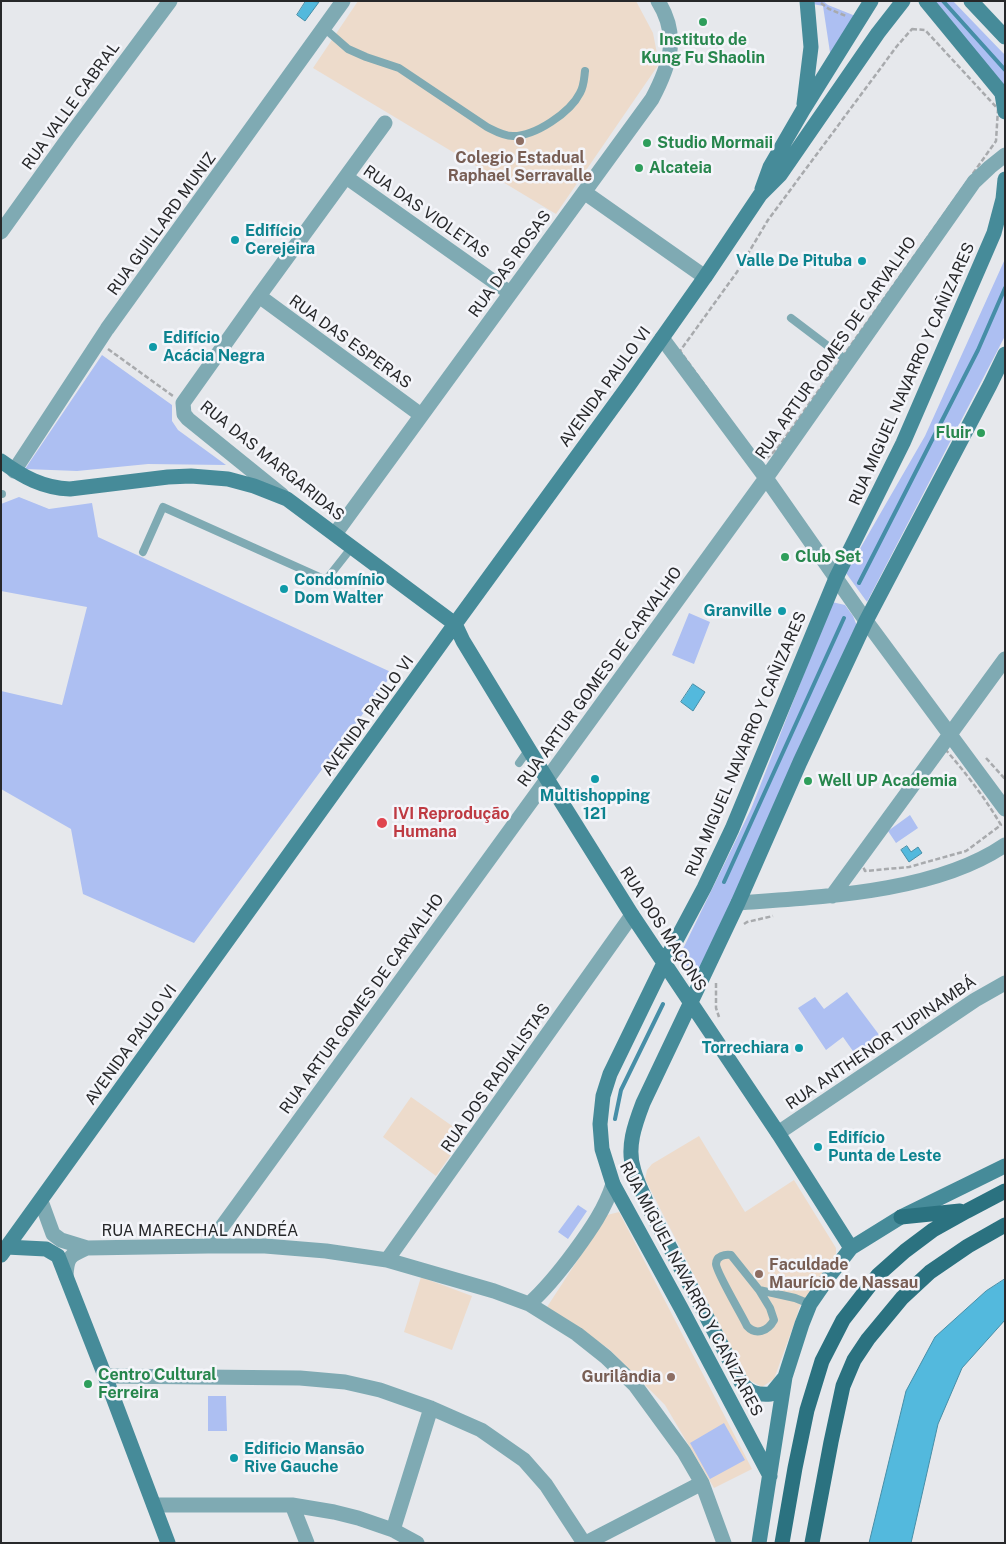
<!DOCTYPE html>
<html>
<head>
<meta charset="utf-8">
<style>
  body { margin:0 }
  #map { position:relative; width:1006px; height:1544px; overflow:hidden; background:#e6e8ec; font-family:"Public Sans",sans-serif }
  canvas { display:block }
  .frame { position:absolute; inset:0; border:2px solid #27282a; pointer-events:none }
</style>
</head>
<body>
<div id="map">
<canvas width="1006" height="1544"></canvas>
<div class="frame"></div>
</div>
<script>
const g = document.querySelector('canvas').getContext('2d');
g.lineJoin = 'round';
function fill(path, color) { g.fillStyle = color; g.fill(path, 'evenodd'); }
function stroke(path, color, width, dash) { g.strokeStyle = color; g.lineWidth = width; g.lineCap = dash ? 'butt' : 'round'; g.setLineDash(dash || []); g.stroke(path); }
function write(font, color, halo, rows, align = 'center') {
  g.font = font + ' "Public Sans",sans-serif'; g.lineWidth = 5; g.setLineDash([]); g.textBaseline = 'middle'; g.strokeStyle = halo; g.fillStyle = color; for (const [text, x, y, turn = 0] of rows) {
    g.save(); g.translate(x, y); g.rotate((+turn || 0) * Math.PI / 180); g.textAlign = isNaN(turn) ? turn : align; if (halo) g.strokeText(text, 0, 0); g.fillText(text, 0, 0); g.restore();
  }
}
fill(new Path2D(`
  M 358,1 L 636,1 L 653,33 L 659,64 L 556,214 L 313,68 Z
  M 411,1097 L 465,1135 L 436,1176 L 383,1137 Z
  M 699,1136 L 745,1212 L 794,1180 L 836,1248 L 836,1261 L 812,1288 L 799,1308 L 797,1316 L 774,1379 L 762,1387 L 747,1379 L 645,1179 L 647,1170 L 652,1164 Z
  M 619,1212 L 752,1469 L 714,1488 L 665,1405 L 609,1349 L 547,1307 L 607,1215 Z
  M 421,1277 L 472,1296 L 452,1350 L 404,1332 Z`), '#eddbcb');
fill(new Path2D(`
  M 812,1 L 823,1 L 828,5 L 858,17 L 831,59 L 823,6 L 813,4 Z
  M 930,1 L 953,1 L 1005,55 L 1005,91 Z
  M 1005,259 L 1005,336 L 867,602 L 846,573 L 925,436 Z
  M 102,355 L 172,405 L 172,421 L 178,430 L 226,465 L 148,464 L 77,471 L 25,469 Z
  M 19,497 L 49,509 L 92,503 L 98,537 L 393,673 L 194,943 L 83,894 L 71,829 L 1,789 L 1,691 L 62,705 L 87,607 L 1,591 L 1,504 Z
  M 832,602 L 845,605 L 853,616 L 857,626 L 703,970 L 689,968 L 679,957 L 751,809 Z
  M 689,613 L 710,622 L 694,664 L 672,655 Z
  M 910,815 L 918,828 L 896,843 L 888,831 Z
  M 847,992 L 880,1036 L 855,1054 L 843,1037 L 826,1050 L 798,1008 L 815,997 L 824,1009 Z
  M 578,1205 L 587,1211 L 568,1239 L 558,1232 Z
  M 208,1396 L 226,1396 L 227,1431 L 208,1431 Z
  M 724,1423 L 745,1460 L 710,1479 L 690,1443 Z`), '#adbff2');
const water = new Path2D(`
  M 306,1 L 319,2 L 305,21 L 297,15 Z
  M 693,684 L 705,692 L 693,711 L 681,702 Z
  M 907,846 L 911,852 L 918,847 L 922,853 L 909,862 L 901,850 Z
  M 1005,1279 L 1005,1320 L 962,1368 L 938,1424 L 911,1543 L 869,1543 L 906,1391 L 935,1337 L 986,1291 Z`);
fill(water, '#53b9dd');
stroke(water, '#468ea7', 1);
stroke(new Path2D(`
  M 943,1 L 1005,70
  M 859,583 L 978,350 L 1005,288
  M 724,882 L 844,618
  M 615,1119 L 621,1090 L 663,1004`), '#468ea7', 4);
stroke(new Path2D(`
  M 821,3 L 829,9 L 846,16
  M 912,29 L 925,30 L 998,109 L 996,141 L 777,449 L 766,459 L 756,456 L 680,351 L 737,272 L 768,220 L 897,46 Z
  M 108,349 L 173,396
  M 945,749 C 966,773 985,798 1001,825 L 966,851 L 909,867 L 865,871 L 862,864 Z
  M 986,758 L 1005,779
  M 744,924 L 747,922 L 773,916
  M 716,983 L 716,1008 L 719,1017`), '#a8aaad', 2.5, [5, 2.5]);
stroke(new Path2D(`
  M 324,28 L 348,49 L 366,57 L 399,68 L 487,127 C 495,131 503,136 513,136 C 535,136 570,113 580,93 C 584,86 584,79 585,71
  M 791,318 L 849,362
  M 1,494 L 2,494
  M 143,552 L 163,507 L 326,580 L 352,547
  M 519,763 L 529,749
  M 759,1290 L 770,1308 L 774,1320 C 768,1331 756,1336 747,1326 C 742,1315 716,1272 716,1264 C 716,1256 725,1254 731,1255 L 759,1290 L 795,1298 L 810,1304`), '#7faab3', 8);
stroke(new Path2D(`
  M 346,177 L 510,293
  M 584,192 L 705,277
  M 1,232 L 69,137 L 170,1
  M 259,296 L 421,415
  M 662,338 L 766,478 L 866,621 L 1005,809
  M 14,471 L 107,329 L 343,1
  M 282,495 L 188,419 L 184,414 L 183,403 L 259,296 L 385,123
  M 335,534 L 652,99 C 670,65 680,36 658,1
  M 832,896 L 1005,659
  M 738,903 C 820,897 935,893 1005,845
  M 778,1133 L 975,1000 L 1005,983
  M 41,1201 L 53,1234 L 61,1240 L 87,1248
  M 208,1246 L 766,478 L 974,182 L 990,167 L 1005,155
  M 387,1260 L 632,915
  M 66,1276 C 67,1257 69,1256 87,1248 L 208,1246 L 265,1246 L 326,1251 L 387,1260 L 494,1291 L 529,1304 L 577,1334 L 606,1357 L 635,1385 L 684,1452 L 702,1483 L 724,1543
  M 529,1304 C 547,1288 561,1270 575,1251 C 591,1229 605,1209 613,1184
  M 105,1376 L 300,1378 L 345,1382 L 380,1390 L 431,1408 L 481,1430 L 524,1460 L 546,1485 L 584,1543
  M 154,1505 L 292,1505 L 334,1512 L 358,1518 L 393,1530 L 417,1543
  M 292,1505 L 307,1543
  M 393,1530 L 431,1408
  M 586,1543 L 702,1483`), '#7faab3', 15);
stroke(new Path2D(`
  M 926,1 L 1005,97
  M 971,1 L 1005,37
  M 1002,94 L 1005,112
  M 804,104 L 811,47 L 807,1
  M 762,189 L 770,167 L 803,110 L 871,1
  M 1,461 C 23,477 43,488 70,489 L 168,477 L 191,476 L 228,479 L 254,486 L 287,499 L 455,624 L 463,641 L 542,771 L 632,915 L 778,1133 L 851,1248
  M 6,1247 L 46,1249 L 58,1256 L 105,1376 L 168,1543
  M 1,1255 L 455,624 L 629,385 L 705,277 L 760,195 L 780,175 L 878,33 L 903,1
  M 785,1377 L 771,1394 C 757,1395 749,1393 741,1382 L 647,1204 C 643,1193 637,1182 634,1171 C 626,1148 635,1124 643,1103 L 738,903 L 800,762 L 866,621 L 990,385 L 1005,354
  M 770,1476 L 681,1308 L 613,1184 L 602,1149 L 600,1124 L 603,1096 L 610,1074 L 664,963 L 704,888 L 732,829 L 836,578 L 903,443 L 994,233 L 1003,199 L 1005,179
  M 759,1543 L 785,1377 L 802,1324 L 810,1304 L 830,1275 L 851,1248 L 901,1217 L 1005,1166`), '#468b99', 15);
stroke(new Path2D(`
  M 901,1217 L 960,1211
  M 782,1543 L 795,1468 L 807,1410 L 822,1361 L 843,1320 L 878,1275 L 905,1251 L 933,1230 L 967,1211 L 1005,1191
  M 812,1543 L 831,1442 L 843,1386 L 854,1360 L 868,1339 L 902,1298 L 930,1272 L 968,1246 L 1005,1225`), '#2b7280', 15);
for (const [x, y, r, color] of [
  [703,22,5,"#2e9e5b"],
  [520,141,5,"#8d6e63"],
  [647,143,5,"#2e9e5b"],
  [639,168,5,"#2e9e5b"],
  [235,240,5,"#0f9aa8"],
  [862,261,5,"#0f9aa8"],
  [153,347,5,"#0f9aa8"],
  [981,433,5,"#2e9e5b"],
  [785,557,5,"#2e9e5b"],
  [284,589,5,"#0f9aa8"],
  [782,611,5,"#0f9aa8"],
  [595,779,5,"#0f9aa8"],
  [808,781,5,"#2e9e5b"],
  [382,823,6,"#e0444e"],
  [799,1048,5,"#0f9aa8"],
  [818,1147,5,"#0f9aa8"],
  [759,1274,5,"#8d6e63"],
  [671,1377,5,"#8d6e63"],
  [88,1384,5,"#2e9e5b"],
  [234,1458,5,"#0f9aa8"]
]) { const dot = new Path2D(); dot.arc(x, y, r, 0, 2 * Math.PI); g.fillStyle = color; g.fill(dot); stroke(dot, '#f4f5fa', 2); }
write('bold 16px', '#27864d', '#f4f5fa', [
  ["Instituto de",703,40,"center"],
  ["Kung Fu Shaolin",703,58,"center"],
  ["Studio Mormaii",657,143],
  ["Alcateia",649,168],
  ["Fluir",971,433,"right"],
  ["Club Set",795,557],
  ["Well UP Academia",818,781],
  ["Centro Cultural",98,1375],
  ["Ferreira",98,1393]
], 'left');
write('16px', '#27282a', '#f4f5fa', [
  ["RUA VALLE CABRAL",71,106,-54],
  ["RUA DAS VIOLETAS",426,212,35],
  ["RUA GUILLARD MUNIZ",162,224,-54],
  ["RUA DAS ROSAS",510,264,-54],
  ["RUA DAS ESPERAS",350,342,36],
  ["RUA ARTUR GOMES DE CARVALHO",836,348,-55],
  ["RUA MIGUEL NAVARRO Y CAÑIZARES",912,374,-66],
  ["AVENIDA PAULO VI",605,387,-54],
  ["RUA DAS MARGARIDAS",272,461,39],
  ["RUA ARTUR GOMES DE CARVALHO",600,677,-54],
  ["AVENIDA PAULO VI",368,716,-54],
  ["RUA MIGUEL NAVARRO Y CAÑIZARES",746,744,-67],
  ["RUA DOS MAÇONS",663,929,57],
  ["RUA ARTUR GOMES DE CARVALHO",362,1004,-54],
  ["RUA ANTHENOR TUPINAMBÁ",881,1043,-34],
  ["AVENIDA PAULO VI",131,1045,-54],
  ["RUA DOS RADIALISTAS",496,1078,-55],
  ["RUA MARECHAL ANDRÉA",200,1231],
  ["RUA MIGUEL NAVARRO Y CAÑIZARES",691,1289,62]
]);
write('bold 16px', '#785e54', '#f4f5fa', [
  ["Colegio Estadual",520,158],
  ["Raphael Serravalle",520,176],
  ["Faculdade",769,1265,"left"],
  ["Maurício de Nassau",769,1283,"left"],
  ["Gurilândia",661,1377,"right"]
]);
write('bold 16px', '#0d838f', '#f4f5fa', [
  ["Edifício",245,231],
  ["Cerejeira",245,249],
  ["Valle De Pituba",852,261,"right"],
  ["Edifício",163,338],
  ["Acácia Negra",163,356],
  ["Condomínio",294,580],
  ["Dom Walter",294,598],
  ["Granville",772,611,"right"],
  ["Multishopping",595,796,"center"],
  ["121",595,814,"center"],
  ["Torrechiara",789,1048,"right"],
  ["Edifício",828,1138],
  ["Punta de Leste",828,1156],
  ["Edificio Mansão",244,1449],
  ["Rive Gauche",244,1467]
], 'left');
write('bold 16px', '#be3a42', '#f4f5fa', [
  ["IVI Reprodução",393,814],
  ["Humana",393,832]
], 'left');
</script>
</body>
</html>
